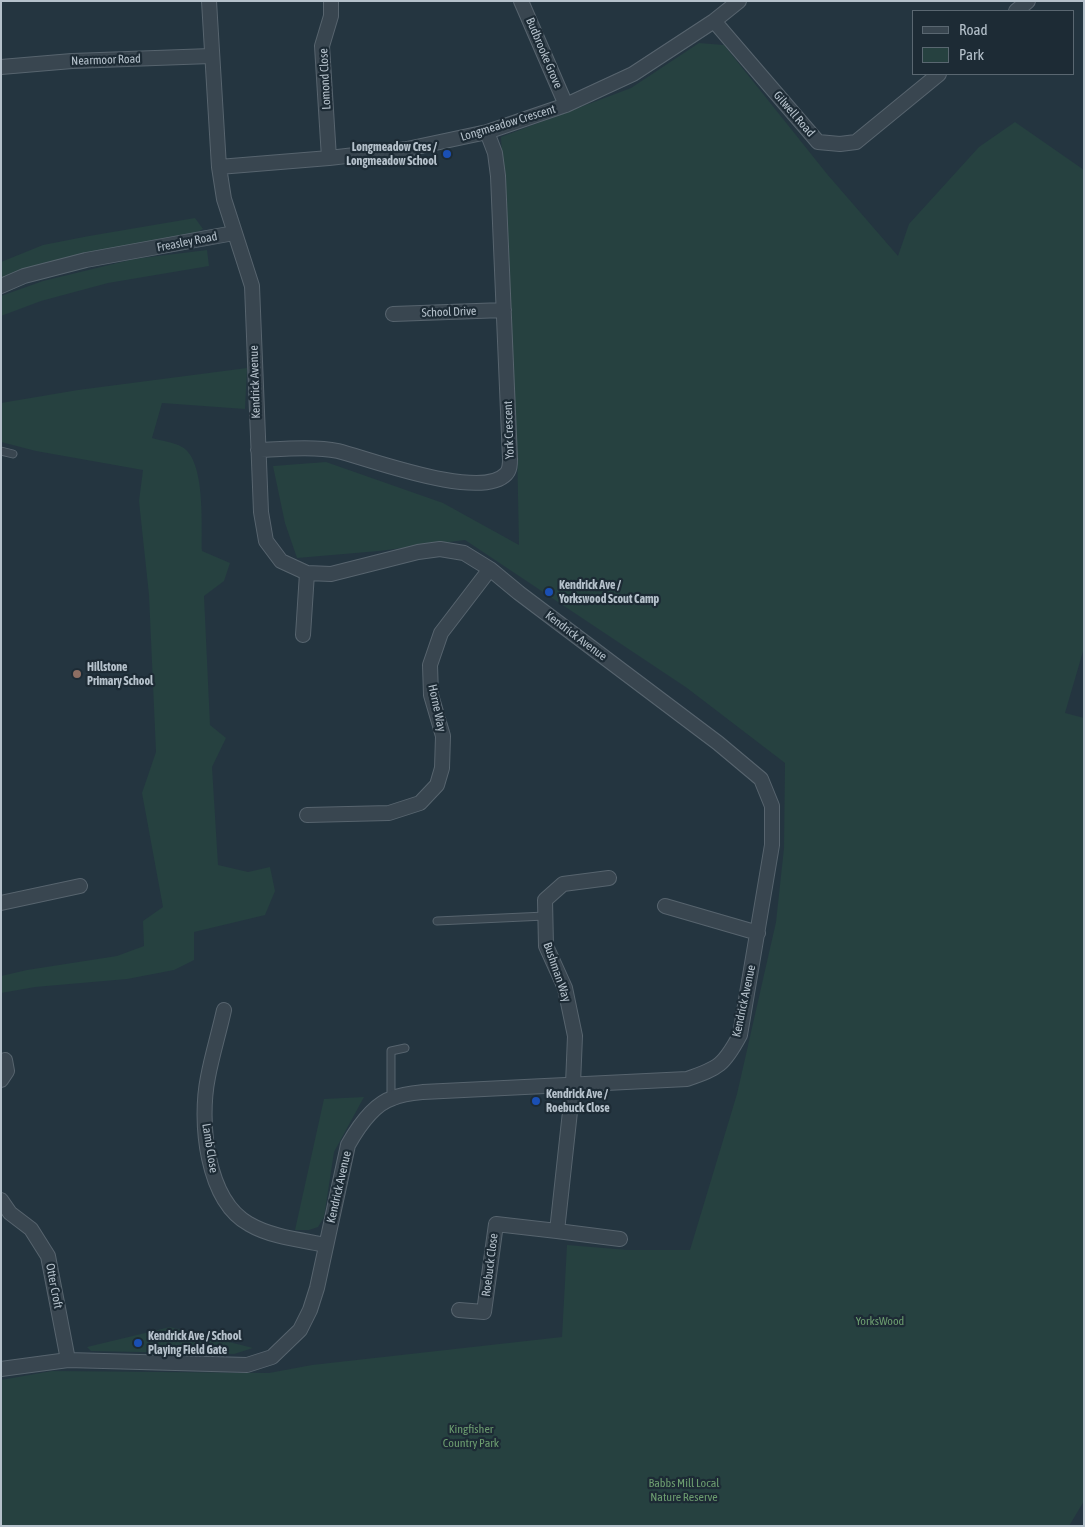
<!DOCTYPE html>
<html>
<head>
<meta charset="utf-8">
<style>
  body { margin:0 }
  #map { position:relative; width:1085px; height:1527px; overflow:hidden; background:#243540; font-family:"Asap Condensed",sans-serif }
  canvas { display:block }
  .frame { position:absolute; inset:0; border:2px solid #b5c1cb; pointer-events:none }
  .legend { position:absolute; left:912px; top:10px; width:162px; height:65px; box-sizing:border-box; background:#1d2b35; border:1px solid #5a6771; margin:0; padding:6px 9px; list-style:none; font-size:15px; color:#b5c1cb }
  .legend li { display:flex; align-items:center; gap:10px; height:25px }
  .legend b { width:25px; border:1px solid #5a6771 }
</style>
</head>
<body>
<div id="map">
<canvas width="1085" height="1527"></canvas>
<div class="frame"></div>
<ul class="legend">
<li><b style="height:6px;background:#394650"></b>Road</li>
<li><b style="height:14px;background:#264140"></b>Park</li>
</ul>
</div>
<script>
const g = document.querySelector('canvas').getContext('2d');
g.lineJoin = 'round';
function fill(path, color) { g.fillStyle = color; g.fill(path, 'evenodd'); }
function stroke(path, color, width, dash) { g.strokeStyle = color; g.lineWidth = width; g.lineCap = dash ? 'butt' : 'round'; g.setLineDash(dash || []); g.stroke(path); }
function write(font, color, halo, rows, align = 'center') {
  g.font = font + ' "Asap Condensed",sans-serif'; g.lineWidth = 4.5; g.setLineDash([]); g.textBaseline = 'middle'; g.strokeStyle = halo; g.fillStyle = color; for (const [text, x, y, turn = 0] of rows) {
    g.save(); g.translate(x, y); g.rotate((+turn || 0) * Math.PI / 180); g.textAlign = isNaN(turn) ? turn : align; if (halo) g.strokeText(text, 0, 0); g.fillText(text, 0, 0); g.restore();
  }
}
fill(new Path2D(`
  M 699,43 L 724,45 L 827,174 L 898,256 L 909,224 L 979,147 L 1015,122 L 1084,170 L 1084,648 L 1065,713 L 1084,718 L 1084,1501 L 1069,1526 L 1,1526 L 1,1380 L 52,1371 L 269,1373 L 312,1365 L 562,1337 L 567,1245 L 628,1250 L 690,1250 L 737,1094 L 776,922 L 784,848 L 785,763 L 687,688 L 465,540 L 379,551 L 297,558 L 285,523 L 273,466 L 326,462 L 443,503 L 519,545 L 517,446 L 501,137 L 631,88 Z
  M 195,218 L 203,229 L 195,233 L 115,249 L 1,280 L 1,262 L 43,245 L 89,236 Z
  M 207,250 L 209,266 L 108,283 L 41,301 L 1,316 L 1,296 L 43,281 L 134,259 Z
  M 247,368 L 245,409 L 162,403 L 152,438 C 161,441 174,442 182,447 C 206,460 201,526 202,551 L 230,563 L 224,581 L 204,596 L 210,725 L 226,738 L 212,767 L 218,865 L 248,872 L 270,867 L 275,891 L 265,915 L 194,932 L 194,960 L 174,970 L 127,979 L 35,987 L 1,993 L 1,976 L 27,970 L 117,956 L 144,946 L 143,921 L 163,907 L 142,793 L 156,752 L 149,595 L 139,501 L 143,470 L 36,451 L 1,442 L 1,403 L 78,390 Z
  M 364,1097 L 334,1152 L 324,1217 L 318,1227 L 309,1230 L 295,1230 L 324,1099 Z
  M 170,1327 L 253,1348 L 234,1354 L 91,1351 L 87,1347 Z`), '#264140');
const service = new Path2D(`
  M 1,451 L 13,454
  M 437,921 L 545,916
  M 391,1098 L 391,1051 L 405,1048`);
const minor = new Path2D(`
  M 521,1 L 566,105
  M 1016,11 L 1028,1
  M 714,21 L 818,142 L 840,144 L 856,142 L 939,74
  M 1,67 L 72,61 L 211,56
  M 329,158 L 322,46 L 331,16 L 331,1
  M 219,167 L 329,158 L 407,149 L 487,132 L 566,105 L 633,74 L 714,21 L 739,1
  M 1,286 L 24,276 L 86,260 L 234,233
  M 393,314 L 504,310
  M 258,450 C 281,449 315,446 338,451 C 370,459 481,501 506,474 C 510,470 510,464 510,459 L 498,176 L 495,153 L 487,132
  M 303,635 L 307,573
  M 307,815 L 389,813 L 420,803 L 437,785 L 442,768 L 443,736 L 431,695 L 430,665 L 441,633 L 490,569
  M 609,878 L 563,884 L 545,900 L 546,946 L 565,988 L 575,1036 L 573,1084 L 557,1231 L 620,1239
  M 1,903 L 80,886
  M 665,906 L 758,933
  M 224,1010 C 219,1033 212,1055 208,1077 C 199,1121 206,1200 249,1224 C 271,1237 301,1240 326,1245
  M 1,1080 L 7,1071 L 5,1060
  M 1,1200 L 10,1213 L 31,1229 L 48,1256 L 68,1360
  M 459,1310 L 484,1312 L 496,1224 L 557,1231
  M 1,1369 L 68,1360 L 247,1365 L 272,1357 L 300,1330 L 310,1310 L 317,1288 L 348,1145 C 357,1129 373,1104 393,1098 C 402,1094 413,1093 423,1092 L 687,1079 C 719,1068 724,1065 740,1035 L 772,845 L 772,806 L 761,779 L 718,743 L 519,593 L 490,569 L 464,553 L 440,549 L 418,552 L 331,574 L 307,573 L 281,561 L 266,541 L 261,512 L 252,286 L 224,199 L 219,167 L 209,1`);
stroke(service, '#57646e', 9);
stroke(minor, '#57646e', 16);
stroke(service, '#394650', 7);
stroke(minor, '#394650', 14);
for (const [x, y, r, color] of [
  [447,154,5,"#1a4fb4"],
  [549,592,5,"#1a4fb4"],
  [77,674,5,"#8d6e63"],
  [536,1101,5,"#1a4fb4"],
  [138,1343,5,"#1a4fb4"]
]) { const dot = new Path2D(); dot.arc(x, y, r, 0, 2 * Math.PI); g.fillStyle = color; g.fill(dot); stroke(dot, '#1d2b35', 2); }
write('12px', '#b5c1cb', '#1d2b35', [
  ["Budbrooke Grove",544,53,67],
  ["Nearmoor Road",106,60,-2],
  ["Lomond Close",325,79,-93],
  ["Gilwell Road",794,114,49],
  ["Longmeadow Crescent",508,123,-17],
  ["Freasley Road",187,242,-11],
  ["School Drive",449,312,-2],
  ["Kendrick Avenue",255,382,-92],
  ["York Crescent",509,430,-92],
  ["Kendrick Avenue",576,636,37],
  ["Horne Way",437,708,78],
  ["Bushman Way",557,972,71],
  ["Kendrick Avenue",744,1001,-78],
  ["Lamb Close",210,1148,81],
  ["Kendrick Avenue",339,1187,-77],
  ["Roebuck Close",490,1265,-83],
  ["Otter Croft",54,1286,79]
]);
write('bold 12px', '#b5c1cb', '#1d2b35', [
  ["Longmeadow Cres /",437,147,"right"],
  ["Longmeadow School",437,161,"right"],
  ["Kendrick Ave /",559,585],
  ["Yorkswood Scout Camp",559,599],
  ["Hillstone",87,667],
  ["Primary School",87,681],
  ["Kendrick Ave /",546,1094],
  ["Roebuck Close",546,1108],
  ["Kendrick Ave / School",148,1336],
  ["Playing Field Gate",148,1350]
], 'left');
write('12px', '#6c9c6f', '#1d2b35', [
  ["YorksWood",880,1321],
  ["Kingfisher",471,1429],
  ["Country Park",471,1443],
  ["Babbs Mill Local",684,1483],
  ["Nature Reserve",684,1497]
]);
</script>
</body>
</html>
